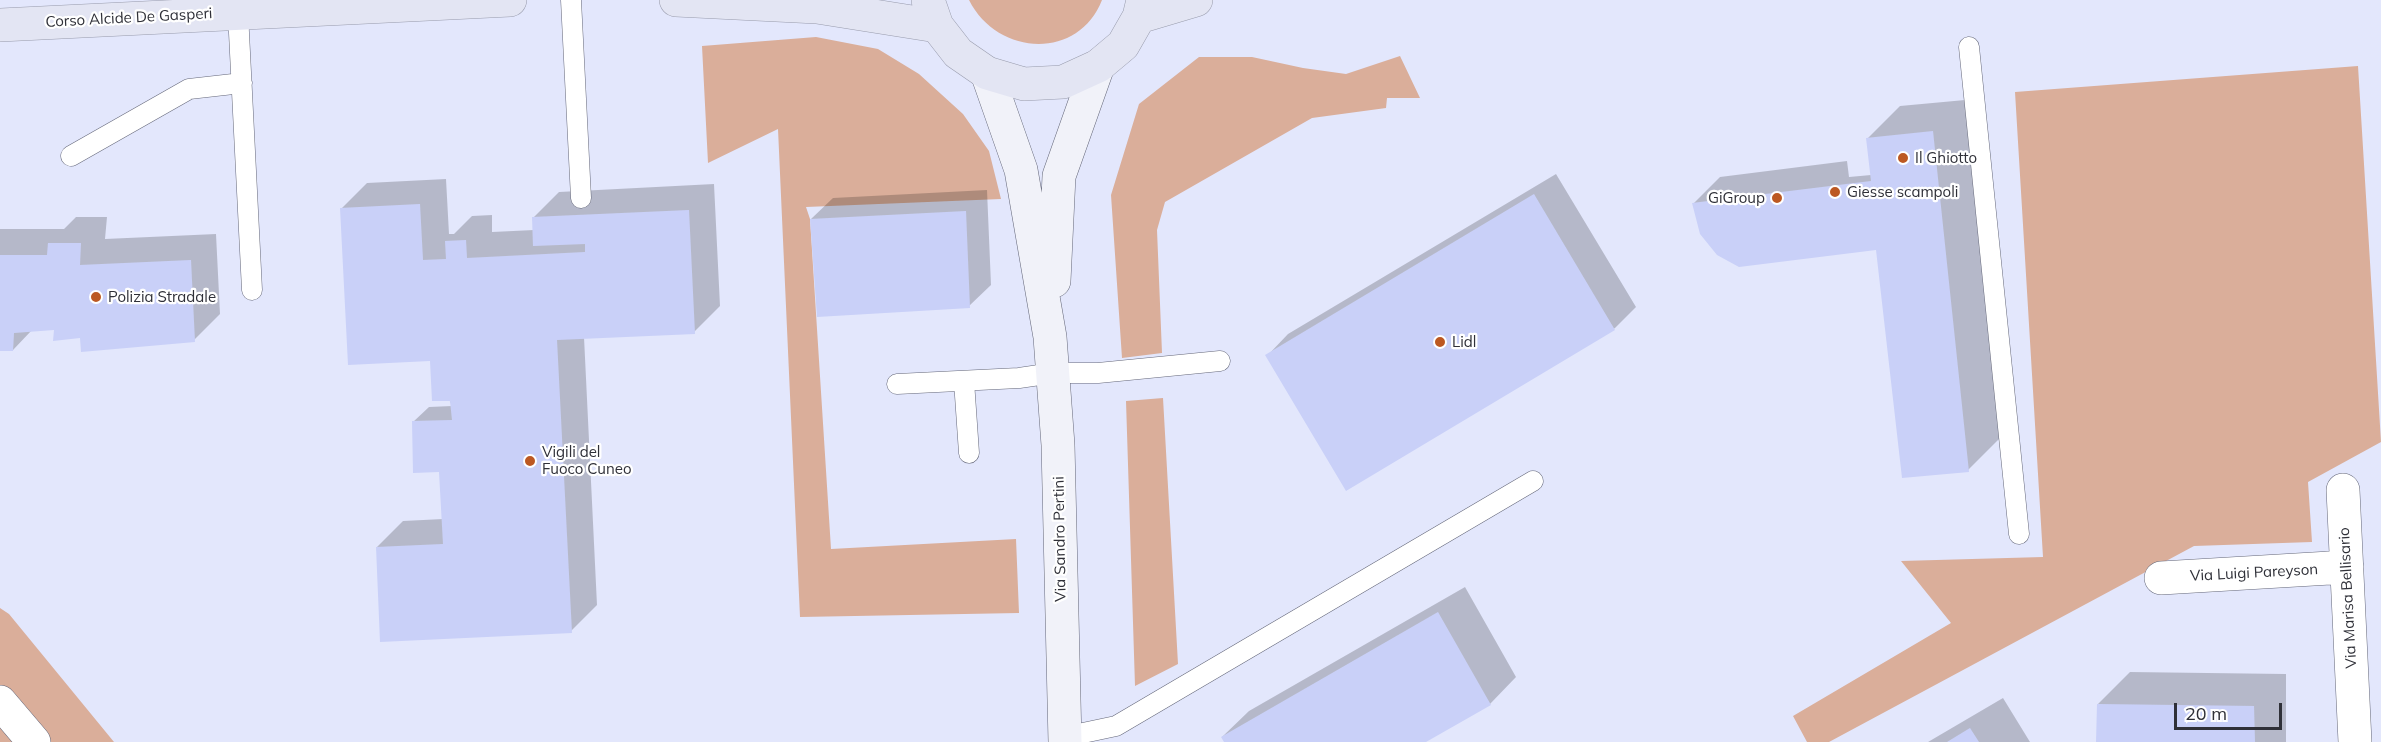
<!DOCTYPE html>
<html>
<head>
<meta charset="utf-8">
<style>
  body { margin:0 }
  #map { position:relative; width:2381px; height:742px; overflow:hidden; background:#e3e7fc; font-family:Mulish,sans-serif }
  canvas { display:block }
  .scale { position:absolute; left:2174px; top:703px; width:108px; height:27px; box-sizing:border-box; border:3px solid #2f3038; border-top:0; padding-left:8px; font-size:18px; line-height:21px; white-space:nowrap; color:#2f3038; -webkit-text-stroke:4px #fff; paint-order:stroke }
</style>
</head>
<body>
<div id="map">
<canvas width="2381" height="742"></canvas>
<div class="scale">20 m</div>
</div>
<script>
const g = document.querySelector('canvas').getContext('2d');
g.lineJoin = 'round';
function fill(path, color) { g.fillStyle = color; g.fill(path, 'evenodd'); }
function stroke(path, color, width, dash) { g.strokeStyle = color; g.lineWidth = width; g.lineCap = dash ? 'butt' : 'round'; g.setLineDash(dash || []); g.stroke(path); }
function write(font, color, halo, rows, align = 'center') {
  g.font = font + ' Mulish,sans-serif'; g.lineWidth = 4.5; g.setLineDash([]); g.textBaseline = 'middle'; g.strokeStyle = halo; g.fillStyle = color; for (const [text, x, y, turn = 0] of rows) {
    g.save(); g.translate(x, y); g.rotate((+turn || 0) * Math.PI / 180); g.textAlign = isNaN(turn) ? turn : align; if (halo) g.strokeText(text, 0, 0); g.fillText(text, 0, 0); g.restore();
  }
}
fill(new Path2D(`
  M 969,0 L 1102,0 C 1078,61 997,56 969,0 Z
  M 816,37 L 878,49 L 919,74 L 963,114 L 989,151 L 1001,199 L 806,207 L 810,219 L 831,549 L 1016,539 L 1019,613 L 800,617 L 778,129 L 708,163 L 702,46 Z
  M 1400,56 L 1420,98 L 1387,98 L 1386,108 L 1312,118 L 1165,202 L 1157,230 L 1162,353 L 1122,358 L 1111,195 L 1139,104 L 1199,57 L 1252,57 L 1303,68 L 1346,74 Z
  M 2358,66 L 2381,442 L 2308,482 L 2312,542 L 2194,546 L 1829,742 L 1807,742 L 1793,716 L 1951,623 L 1901,561 L 2043,557 L 2015,92 Z
  M 1163,398 L 1178,664 L 1135,686 L 1126,401 Z
  M 0,608 L 9,614 L 114,742 L 0,742 Z`), '#daae9a');
fill(new Path2D(`
  M 1965,100 L 2000,438 L 1968,470 L 1877,248 L 1694,203 L 1720,177 L 1847,161 L 1849,177 L 1871,175 L 1868,138 L 1900,106 Z
  M 1556,174 L 1636,307 L 1615,328 L 1346,489 L 1267,356 L 1288,334 Z
  M 446,179 L 449,234 L 454,234 L 472,216 L 492,215 L 492,232 L 534,230 L 533,218 L 559,192 L 714,184 L 720,306 L 694,332 L 584,337 L 597,605 L 571,631 L 377,547 L 403,521 L 443,519 L 441,471 L 413,422 L 429,407 L 452,406 L 431,359 L 341,209 L 367,183 Z
  M 987,190 L 991,285 L 969,306 L 811,219 L 833,198 Z
  M 76,217 L 107,217 L 105,239 L 216,234 L 220,314 L 194,340 L 81,336 L 55,329 L 32,330 L 13,350 L 0,350 L 0,229 L 64,229 Z
  M 1465,587 L 1516,677 L 1490,704 L 1423,742 L 1225,742 L 1222,737 L 1249,711 Z
  M 2130,672 L 2286,674 L 2286,742 L 2097,742 L 2098,704 Z
  M 2003,698 L 2030,742 L 1928,742 Z`), '#0003');
fill(new Path2D(`
  M 1933,131 L 1969,472 L 1902,478 L 1876,250 L 1739,267 L 1717,255 L 1700,234 L 1692,203 L 1871,181 L 1866,138 Z
  M 1534,194 L 1615,330 L 1346,491 L 1265,355 Z
  M 420,204 L 423,260 L 446,259 L 445,241 L 466,240 L 467,258 L 585,252 L 585,244 L 533,246 L 532,217 L 689,210 L 695,334 L 557,340 L 572,633 L 380,642 L 376,547 L 443,544 L 439,472 L 413,473 L 412,421 L 452,420 L 450,401 L 432,401 L 430,361 L 348,365 L 340,208 Z
  M 966,211 L 970,308 L 817,317 L 810,219 Z
  M 48,243 L 81,243 L 80,265 L 191,260 L 195,342 L 81,352 L 80,338 L 53,341 L 54,330 L 14,333 L 13,351 L 0,351 L 0,255 L 47,255 Z
  M 1438,612 L 1491,705 L 1426,742 L 1224,742 L 1221,737 Z
  M 2097,704 L 2254,706 L 2255,742 L 2096,742 Z
  M 1970,728 L 1979,742 L 1947,742 Z`), '#c9d0f8');
const lane = new Path2D(`
  M 571,0 L 581,198
  M 238,13 L 252,290
  M 1969,47 L 2019,534
  M 71,156 L 189,89 L 242,83
  M 964,381 L 969,453
  M 897,384 L 1019,378 L 1053,373 L 1098,373 L 1220,361
  M 1064,737 L 1116,726 L 1533,481`);
const street = new Path2D(`
  M 2343,490 L 2355,742
  M 2161,578 L 2347,567
  M 0,702 L 34,742`);
const secondary = new Path2D(`
  M 987,73 L 1021,170 L 1050,337 L 1058,445 L 1065,742
  M 1054,281 L 1059,176 L 1098,66`);
const primary = new Path2D(`
  M 676,0 L 817,7 L 937,26
  M 928,0 L 937,26 L 958,53 L 987,73 L 1024,84 L 1063,82 L 1098,66 L 1123,45 L 1139,17 L 1143,0
  M 1139,17 L 1196,0
  M 0,25 L 510,0`);
stroke(lane, '#646779', 21);
stroke(street, '#646779', 34);
stroke(secondary, '#646779', 34);
stroke(primary, '#989bac', 34);
stroke(lane, '#fff', 20);
stroke(street, '#fff', 33);
stroke(secondary, '#f1f2f9', 33);
stroke(primary, '#e3e5f3', 33);
for (const [x, y, r, color] of [
  [1903,158,6,"#bc5822"],
  [1835,192,6,"#bc5822"],
  [1777,198,6,"#bc5822"],
  [96,297,6,"#bc5822"],
  [1440,342,6,"#bc5822"],
  [530,461,6,"#bc5822"]
]) { const dot = new Path2D(); dot.arc(x, y, r, 0, 2 * Math.PI); g.fillStyle = color; g.fill(dot); stroke(dot, '#fff', 2); }
write('15px', '#2f3038', '#fff', [
  ["Corso Alcide De Gasperi",129,18,-3],
  ["Via Sandro Pertini",1060,539,-91],
  ["Via Luigi Pareyson",2254,573,-3],
  ["Via Marisa Bellisario",2348,598,-93]
]);
write('15px', '#2f3038', '#fff', [
  ["Il Ghiotto",1915,158],
  ["Giesse scampoli",1847,192],
  ["GiGroup",1765,198,"right"],
  ["Polizia Stradale",108,297],
  ["Lidl",1452,342],
  ["Vigili del",542,452],
  ["Fuoco Cuneo",542,469]
], 'left');
</script>
</body>
</html>
